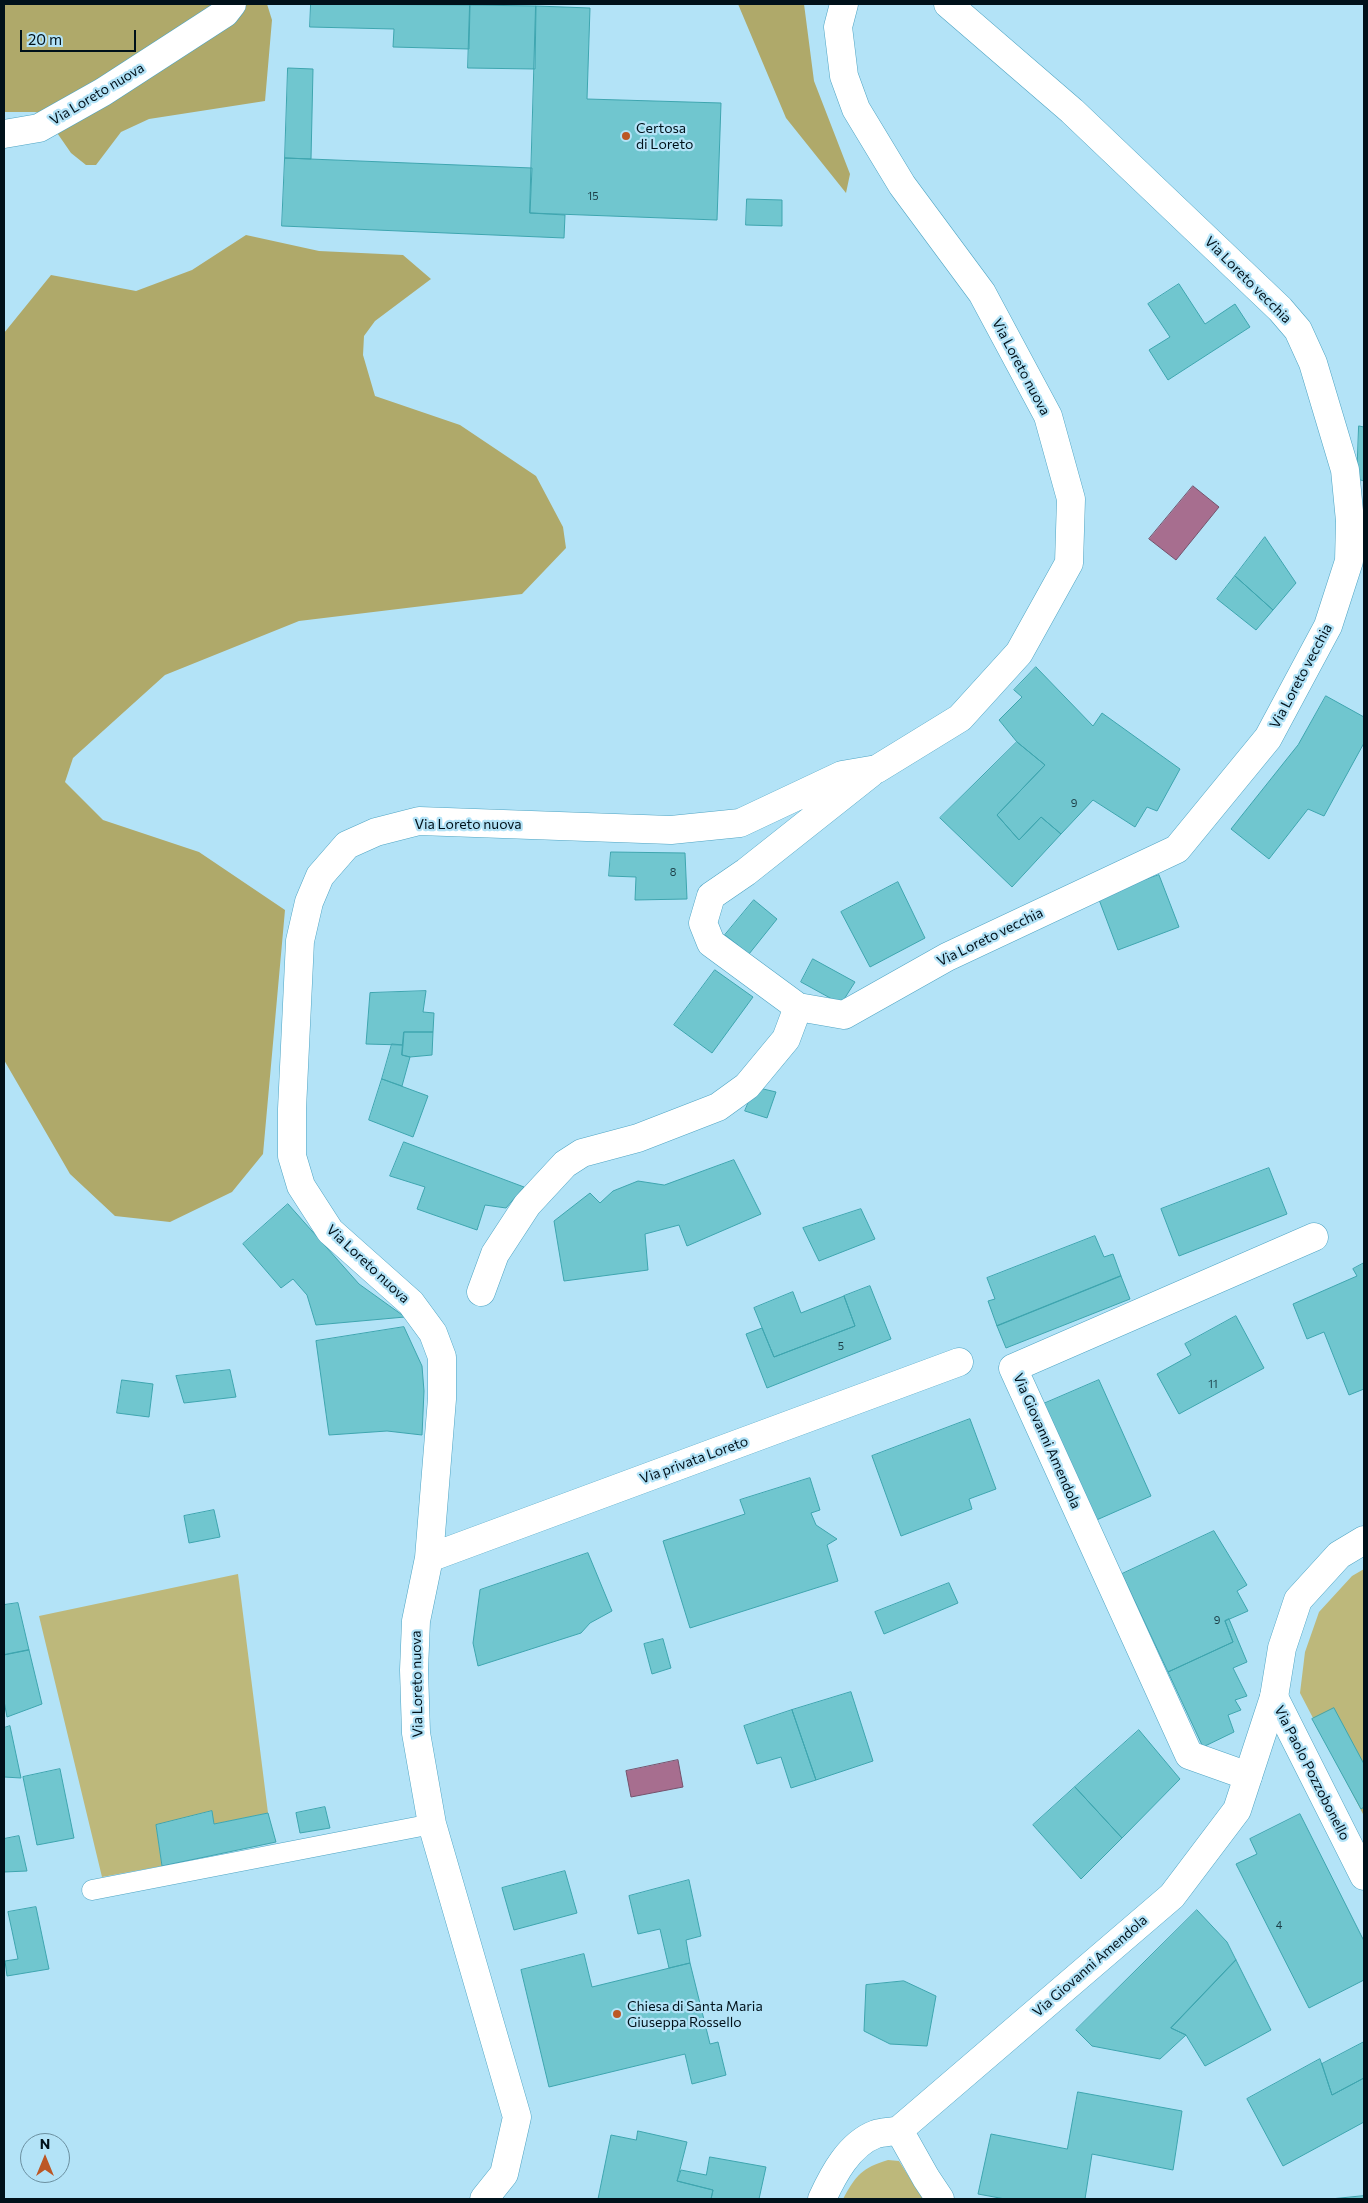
<!DOCTYPE html>
<html>
<head>
<meta charset="utf-8">
<style>
  body { margin:0 }
  #map { position:relative; width:1368px; height:2203px; overflow:hidden; background:#b3e3f7; font-family:Commissioner,sans-serif }
  canvas { display:block }
  .frame { position:absolute; inset:0; border:5px solid #00111a; pointer-events:none }
  .north { position:absolute; left:20px; top:2133px; width:50px; height:50px; box-sizing:border-box; background:#b3e3f7; border:1px solid #6b8f9f; border-radius:50%; rotate:0deg; font-size:14px; font-weight:700; line-height:20px; text-align:center; color:#00111a }
  .north::after { content:''; display:block; margin:auto; width:18px; height:22px; background:#bc5725; clip-path:polygon(50% 0,100% 100%,50% 72%,0 100%) }
  .scale { position:absolute; left:20px; top:30px; width:116px; height:22px; box-sizing:border-box; border:2px solid #00111a; border-top:0; padding-left:6px; font-size:15px; line-height:18px; white-space:nowrap; color:#00111a; -webkit-text-stroke:4px #b3e3f7; paint-order:stroke }
</style>
</head>
<body>
<div id="map">
<canvas width="1368" height="2203"></canvas>
<div class="frame"></div>
<div class="north">N</div>
<div class="scale">20 m</div>
</div>
<script>
const g = document.querySelector('canvas').getContext('2d');
g.lineJoin = 'round';
function fill(path, color) { g.fillStyle = color; g.fill(path, 'evenodd'); }
function stroke(path, color, width, dash) { g.strokeStyle = color; g.lineWidth = width; g.lineCap = dash ? 'butt' : 'round'; g.setLineDash(dash || []); g.stroke(path); }
function write(font, color, halo, rows, align = 'center') {
  g.font = font + ' Commissioner,sans-serif'; g.lineWidth = 4.5; g.setLineDash([]); g.textBaseline = 'middle'; g.strokeStyle = halo; g.fillStyle = color; for (const [text, x, y, turn = 0] of rows) {
    g.save(); g.translate(x, y); g.rotate((+turn || 0) * Math.PI / 180); g.textAlign = isNaN(turn) ? turn : align; if (halo) g.strokeText(text, 0, 0); g.fillText(text, 0, 0); g.restore();
  }
}
fill(new Path2D(`
  M 1364,1569 L 1364,1816 L 1300,1693 L 1305,1652 L 1319,1612 L 1352,1576 Z
  M 238,1574 L 268,1813 L 214,1824 L 211,1811 L 156,1825 L 162,1866 L 102,1877 L 39,1616 Z
  M 888,2160 L 899,2161 L 923,2199 L 843,2199 C 856,2175 862,2168 888,2160 Z`), '#bdb87b');
fill(new Path2D(`
  M 4,4 L 267,4 L 272,20 L 265,101 L 149,119 L 121,132 L 96,165 L 86,165 L 71,153 L 44,114 L 35,112 L 4,112 Z
  M 738,4 L 804,4 L 814,81 L 850,174 L 846,193 L 786,118 Z
  M 246,235 L 319,251 L 403,255 L 431,279 L 375,321 L 364,336 L 363,355 L 375,396 L 460,425 L 536,476 L 563,527 L 566,548 L 522,594 L 299,621 L 165,675 L 73,758 L 65,782 L 103,820 L 199,852 L 285,910 L 263,1154 L 232,1192 L 170,1222 L 115,1216 L 70,1174 L 4,1060 L 4,333 L 51,275 L 136,291 L 192,270 Z`), '#afa96a');
const water = new Path2D(`
  M 1193,486 L 1219,507 L 1176,560 L 1149,539 Z
  M 678,1760 L 683,1787 L 631,1797 L 626,1771 Z`);
fill(water, '#a76e8f');
stroke(water, '#75526c', 1);
const building = new Path2D(`
  M 311,4 L 470,5 L 469,49 L 393,47 L 394,29 L 310,27 Z
  M 470,5 L 536,6 L 535,69 L 468,68 Z
  M 536,6 L 590,8 L 587,99 L 721,103 L 717,220 L 530,213 Z
  M 288,68 L 313,69 L 311,159 L 285,158 Z
  M 285,158 L 532,168 L 530,213 L 565,215 L 564,238 L 282,226 Z
  M 747,199 L 782,200 L 782,226 L 746,225 Z
  M 1179,284 L 1205,324 L 1235,304 L 1250,327 L 1168,380 L 1149,350 L 1170,337 L 1148,304 Z
  M 1359,426 L 1364,427 L 1364,481 L 1357,479 Z
  M 1265,537 L 1296,583 L 1273,610 L 1235,576 Z
  M 1235,576 L 1273,610 L 1256,630 L 1217,599 Z
  M 1036,667 L 1093,726 L 1102,713 L 1180,769 L 1157,811 L 1147,807 L 1135,827 L 1093,800 L 1061,834 L 1041,817 L 1019,840 L 997,815 L 1045,765 L 1017,742 L 999,720 L 1022,697 L 1014,690 Z
  M 1326,696 L 1364,717 L 1364,743 L 1324,816 L 1308,809 L 1269,859 L 1231,829 L 1298,745 Z
  M 1017,742 L 1045,765 L 997,815 L 1019,840 L 1041,817 L 1061,834 L 1012,887 L 940,818 Z
  M 611,852 L 685,853 L 687,899 L 635,900 L 636,877 L 609,876 Z
  M 1159,875 L 1179,927 L 1118,950 L 1098,897 Z
  M 898,882 L 925,938 L 870,967 L 841,912 Z
  M 754,900 L 777,919 L 749,954 L 725,935 Z
  M 813,959 L 855,982 L 841,1004 L 801,982 Z
  M 715,970 L 753,997 L 712,1053 L 674,1025 Z
  M 426,991 L 423,1012 L 434,1013 L 433,1032 L 404,1032 L 403,1045 L 366,1044 L 370,993 Z
  M 404,1032 L 433,1032 L 432,1055 L 410,1057 L 402,1055 Z
  M 392,1044 L 403,1045 L 402,1055 L 410,1057 L 402,1086 L 382,1079 Z
  M 382,1079 L 428,1096 L 413,1137 L 369,1120 Z
  M 755,1087 L 776,1092 L 767,1118 L 745,1111 Z
  M 404,1142 L 524,1187 L 506,1208 L 485,1205 L 477,1230 L 417,1209 L 425,1187 L 390,1176 Z
  M 734,1160 L 761,1214 L 687,1246 L 679,1225 L 645,1234 L 648,1270 L 564,1281 L 554,1221 L 590,1193 L 600,1203 L 613,1191 L 638,1181 L 664,1185 Z
  M 1269,1168 L 1287,1214 L 1179,1256 L 1161,1209 Z
  M 288,1204 L 359,1284 L 405,1317 L 316,1325 L 307,1295 L 293,1279 L 281,1288 L 243,1244 Z
  M 861,1209 L 875,1239 L 819,1261 L 803,1228 Z
  M 1095,1236 L 1104,1257 L 1113,1254 L 1121,1276 L 997,1326 L 988,1301 L 995,1299 L 987,1278 Z
  M 1364,1263 L 1364,1389 L 1349,1395 L 1324,1332 L 1307,1339 L 1293,1304 L 1357,1276 L 1353,1269 Z
  M 1121,1276 L 1130,1299 L 1006,1348 L 997,1326 Z
  M 870,1286 L 891,1339 L 767,1388 L 746,1334 L 762,1328 L 774,1357 L 855,1326 L 844,1296 Z
  M 793,1292 L 801,1313 L 844,1296 L 855,1326 L 774,1357 L 754,1308 Z
  M 1236,1316 L 1264,1368 L 1179,1414 L 1157,1374 L 1191,1355 L 1185,1344 Z
  M 404,1327 L 422,1366 L 424,1391 L 422,1435 L 387,1431 L 329,1435 L 316,1341 Z
  M 230,1370 L 236,1397 L 184,1403 L 176,1376 Z
  M 122,1380 L 153,1384 L 149,1417 L 117,1413 Z
  M 1099,1380 L 1151,1496 L 1092,1522 L 1041,1405 Z
  M 970,1419 L 996,1489 L 969,1499 L 972,1509 L 901,1536 L 872,1456 Z
  M 810,1478 L 820,1510 L 811,1513 L 816,1525 L 837,1539 L 827,1545 L 838,1581 L 690,1628 L 663,1541 L 745,1514 L 740,1500 Z
  M 214,1510 L 220,1537 L 189,1543 L 184,1516 Z
  M 1214,1531 L 1247,1585 L 1237,1591 L 1248,1611 L 1225,1621 L 1233,1642 L 1168,1672 L 1122,1574 Z
  M 588,1553 L 612,1611 L 590,1623 L 581,1633 L 478,1666 L 473,1643 L 480,1590 Z
  M 949,1583 L 958,1603 L 884,1634 L 875,1612 Z
  M 18,1603 L 29,1650 L 4,1655 L 4,1605 Z
  M 1229,1619 L 1247,1662 L 1233,1668 L 1247,1696 L 1235,1700 L 1241,1710 L 1228,1715 L 1234,1732 L 1203,1747 L 1168,1672 L 1233,1642 L 1225,1621 Z
  M 663,1639 L 671,1668 L 652,1674 L 644,1644 Z
  M 29,1650 L 42,1704 L 7,1717 L 4,1701 L 4,1655 Z
  M 851,1692 L 873,1761 L 816,1780 L 792,1710 Z
  M 1334,1708 L 1364,1764 L 1364,1807 L 1361,1809 L 1312,1719 Z
  M 792,1710 L 816,1780 L 791,1788 L 781,1757 L 757,1764 L 744,1726 Z
  M 10,1726 L 21,1778 L 4,1777 L 4,1728 Z
  M 1139,1730 L 1180,1779 L 1122,1838 L 1075,1787 Z
  M 60,1769 L 74,1838 L 37,1845 L 23,1777 Z
  M 1075,1787 L 1122,1838 L 1081,1879 L 1033,1825 Z
  M 325,1807 L 330,1828 L 300,1833 L 296,1813 Z
  M 212,1811 L 214,1824 L 268,1813 L 276,1842 L 162,1866 L 156,1825 Z
  M 1300,1814 L 1364,1941 L 1364,1980 L 1309,2008 L 1236,1864 L 1257,1854 L 1250,1839 Z
  M 19,1836 L 27,1871 L 4,1872 L 4,1839 Z
  M 565,1871 L 577,1913 L 514,1930 L 502,1888 Z
  M 689,1880 L 701,1936 L 686,1940 L 690,1963 L 669,1968 L 660,1929 L 638,1934 L 629,1896 Z
  M 36,1907 L 49,1969 L 7,1976 L 5,1961 L 18,1959 L 8,1912 Z
  M 1197,1910 L 1227,1942 L 1236,1960 L 1171,2028 L 1186,2035 L 1160,2059 L 1092,2046 L 1076,2030 Z
  M 584,1954 L 592,1987 L 690,1963 L 710,2044 L 718,2042 L 726,2075 L 692,2084 L 685,2054 L 549,2087 L 521,1970 Z
  M 1236,1960 L 1271,2030 L 1205,2066 L 1186,2035 L 1171,2028 Z
  M 904,1981 L 936,1996 L 927,2046 L 890,2044 L 864,2031 L 866,1985 Z
  M 1364,2042 L 1364,2078 L 1332,2095 L 1322,2064 Z
  M 1320,2059 L 1332,2095 L 1364,2078 L 1364,2122 L 1283,2166 L 1247,2099 Z
  M 1078,2092 L 1182,2111 L 1173,2170 L 1092,2154 L 1085,2199 L 1005,2199 L 978,2194 L 991,2134 L 1067,2149 Z
  M 638,2131 L 687,2142 L 677,2181 L 713,2190 L 711,2199 L 598,2199 L 611,2135 L 636,2140 Z
  M 710,2157 L 766,2167 L 759,2199 L 711,2199 L 713,2190 L 677,2181 L 681,2170 L 706,2175 Z
  M 1364,2196 L 1364,2199 L 1331,2199 Z`);
fill(building, '#70c6cf');
stroke(building, '#3ea5af', 1);
const service = new Path2D(`
  M 92,1890 L 432,1824`);
const minor = new Path2D(`
  M 4,134 L 39,128 L 103,92 L 225,13 L 232,4
  M 871,773 L 746,872 L 711,896 L 703,923 L 711,943 L 798,1007 L 844,1015 L 947,957 L 1177,849 L 1268,738 L 1328,626 L 1349,561 L 1350,521 L 1345,470 L 1313,363 L 1298,330 L 1280,309 L 1072,111 L 948,4
  M 481,1292 L 495,1254 L 527,1205 L 565,1164 L 582,1153 L 638,1138 L 718,1107 L 747,1086 L 786,1039 L 798,1007
  M 429,1558 L 959,1362
  M 1274,1697 L 1364,1876
  M 1248,1776 L 1189,1755 L 1013,1368 L 1314,1237
  M 484,2199 L 504,2174 L 517,2117 L 432,1824 L 416,1733 L 414,1670 L 416,1621 L 429,1558 L 442,1399 L 442,1357 L 433,1333 L 411,1303 L 330,1231 L 301,1186 L 292,1156 L 292,1109 L 300,941 L 309,902 L 320,876 L 347,845 L 376,832 L 419,821 L 671,830 L 740,823 L 842,775 L 877,769 L 960,718 L 1019,653 L 1069,563 L 1071,499 L 1048,416 L 982,293 L 902,185 L 856,109 L 844,76 L 838,27 L 844,4`);
const tertiary = new Path2D(`
  M 899,2130 L 1172,1896 L 1237,1810 L 1274,1697 L 1282,1648 L 1298,1600 L 1339,1555 L 1364,1540
  M 899,2130 L 926,2178 L 940,2199
  M 822,2199 C 833,2175 849,2144 876,2134 C 883,2132 892,2132 899,2130`);
stroke(service, '#4ea4c3', 21);
stroke(minor, '#4ea4c3', 29);
stroke(tertiary, '#4ea4c3', 29);
stroke(service, '#fff', 20);
stroke(minor, '#fff', 28);
stroke(tertiary, '#fff', 28);
for (const [x, y, r, color] of [
  [626,136,5,"#bc5725"],
  [617,2014,5,"#bc5725"]
]) { const dot = new Path2D(); dot.arc(x, y, r, 0, 2 * Math.PI); g.fillStyle = color; g.fill(dot); stroke(dot, '#b3e3f7', 2); }
write('11px', '#1c3e47', null, [
  ["15",593,196],
  ["9",1074,803],
  ["8",673,872],
  ["5",841,1346],
  ["11",1213,1384],
  ["9",1217,1620],
  ["4",1279,1925]
]);
write('14px', '#00111a', '#b3e3f7', [
  ["Via Loreto nuova",97,94,-31],
  ["Via Loreto vecchia",1248,280,45],
  ["Via Loreto nuova",1021,367,62],
  ["Via Loreto vecchia",1301,676,-62],
  ["Via Loreto nuova",468,824],
  ["Via Loreto vecchia",990,937,-26],
  ["Via Loreto nuova",368,1264,43],
  ["Via Giovanni Amendola",1047,1441,66],
  ["Via privata Loreto",694,1460,-20],
  ["Via Loreto nuova",417,1684,-91],
  ["Via Paolo Pozzobonello",1312,1773,63],
  ["Via Giovanni Amendola",1090,1966,-41]
]);
write('14px', '#00111a', '#b3e3f7', [
  ["Certosa",636,128],
  ["di Loreto",636,144],
  ["Chiesa di Santa Maria",627,2006],
  ["Giuseppa Rossello",627,2022]
], 'left');
</script>
</body>
</html>
